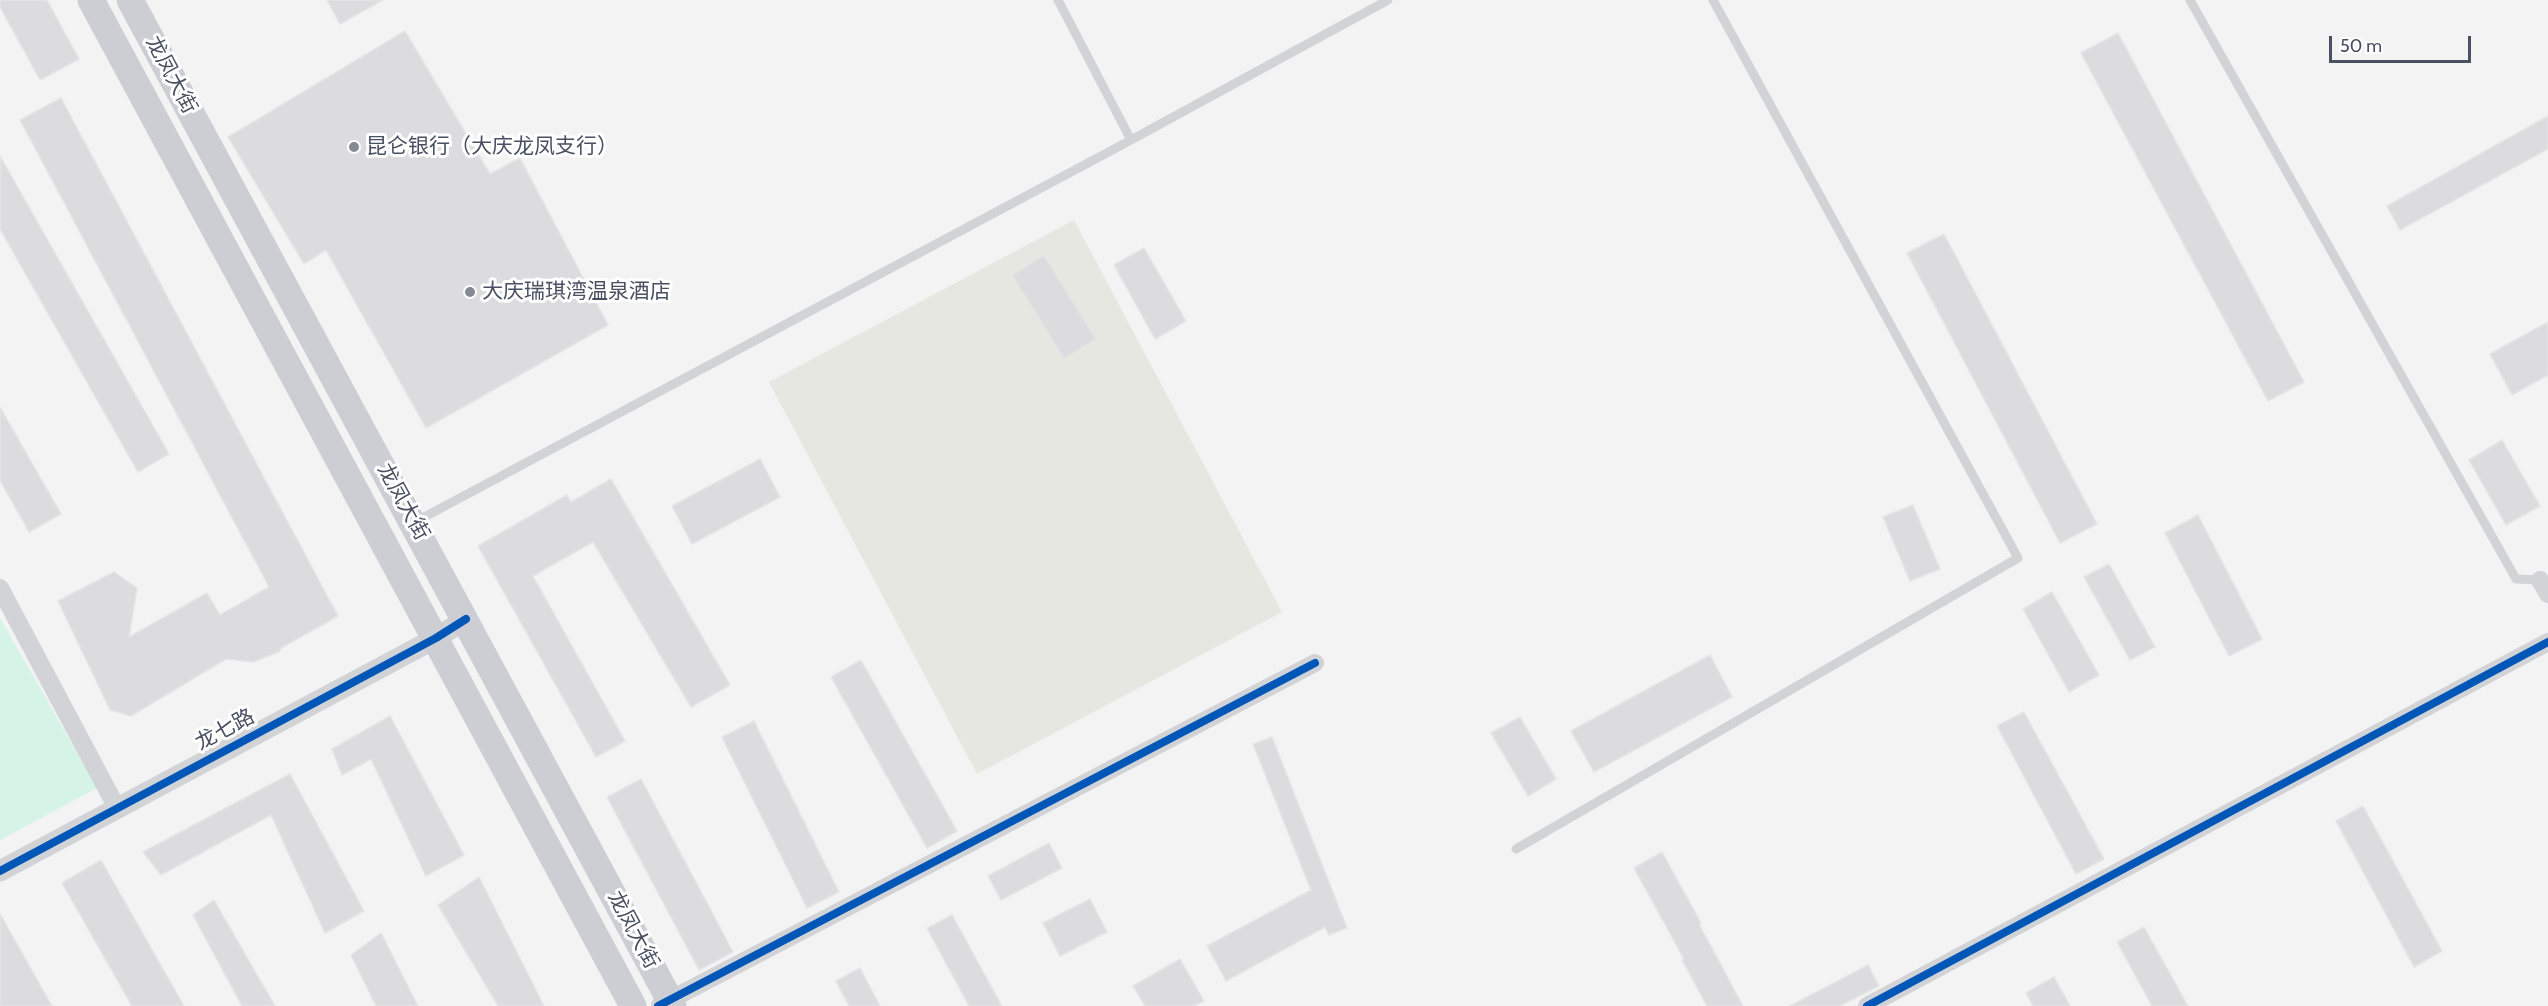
<!DOCTYPE html>
<html>
<head>
<meta charset="utf-8">
<style>
  body { margin:0 }
  #map { position:relative; width:2548px; height:1006px; overflow:hidden; background:#f3f3f3; font-family:Cabin,sans-serif }
  canvas { display:block }
  .scale { position:absolute; left:2329px; top:36px; width:142px; height:27px; box-sizing:border-box; border:3px solid #485061; border-top:0; padding-left:8px; font-size:18px; line-height:21px; white-space:nowrap; color:#485061; -webkit-text-stroke:4px #fff; paint-order:stroke }
</style>
</head>
<body>
<div id="map">
<canvas width="2548" height="1006"></canvas>
<div class="scale">50 m</div>
</div>
<script>
const g = document.querySelector('canvas').getContext('2d');
g.lineJoin = 'round';
function fill(path, color) { g.fillStyle = color; g.fill(path, 'evenodd'); }
function stroke(path, color, width, dash) { g.strokeStyle = color; g.lineWidth = width; g.lineCap = dash ? 'butt' : 'round'; g.setLineDash(dash || []); g.stroke(path); }
function write(font, color, halo, rows, align = 'center') {
  g.font = font + ' Cabin,"Noto Sans SC",sans-serif'; g.lineWidth = 6; g.setLineDash([]); g.textBaseline = 'middle'; g.strokeStyle = halo; g.fillStyle = color; for (const [text, x, y, turn = 0] of rows) {
    g.save(); g.translate(x, y); g.rotate((+turn || 0) * Math.PI / 180); g.textAlign = isNaN(turn) ? turn : align; if (halo) g.strokeText(text, 0, 0); g.fillText(text, 0, 0); g.restore();
  }
}
fill(new Path2D(`
  M 1074,220 L 1282,612 L 977,774 L 769,382 Z`), '#e7e7e2');
fill(new Path2D(`
  M 0,618 L 97,788 L 0,840 Z`), '#d6f3e7');
const building = new Path2D(`
  M 0,0 L 47,0 L 79,59 L 40,80 L 0,7 Z
  M 327,0 L 383,0 L 340,24 Z
  M 405,31 L 490,174 L 520,158 L 608,325 L 426,428 L 326,250 L 304,264 L 228,137 Z
  M 2118,33 L 2304,382 L 2268,401 L 2081,53 Z
  M 61,98 L 338,616 L 281,648 L 279,652 L 253,662 L 226,659 L 131,716 L 110,710 L 58,601 L 114,572 L 137,588 L 129,637 L 207,593 L 220,615 L 269,587 L 20,120 Z
  M 2548,116 L 2548,149 L 2400,230 L 2387,206 Z
  M 0,156 L 169,454 L 138,472 L 0,229 Z
  M 1944,234 L 2097,524 L 2060,543 L 1907,253 Z
  M 1144,248 L 1186,321 L 1155,339 L 1114,265 Z
  M 1044,255 L 1096,339 L 1064,359 L 1012,275 Z
  M 2548,322 L 2548,375 L 2512,395 L 2490,354 Z
  M 0,407 L 61,514 L 29,532 L 0,480 Z
  M 2502,440 L 2540,506 L 2506,525 L 2469,460 Z
  M 760,459 L 780,497 L 692,544 L 672,506 Z
  M 611,479 L 730,685 L 691,707 L 593,542 L 533,576 L 625,741 L 596,757 L 478,546 L 567,495 L 571,502 Z
  M 1913,505 L 1940,569 L 1910,581 L 1883,517 Z
  M 2198,515 L 2262,639 L 2229,656 L 2165,533 Z
  M 2109,564 L 2155,647 L 2130,660 L 2084,577 Z
  M 2052,592 L 2099,675 L 2069,692 L 2023,609 Z
  M 1710,655 L 1732,697 L 1594,772 L 1571,731 Z
  M 861,660 L 957,831 L 927,848 L 831,677 Z
  M 2024,712 L 2104,859 L 2076,874 L 1997,726 Z
  M 390,716 L 464,855 L 426,876 L 371,759 L 342,775 L 332,749 Z
  M 1520,717 L 1556,779 L 1528,796 L 1491,733 Z
  M 754,721 L 839,892 L 807,908 L 722,737 Z
  M 1272,737 L 1347,928 L 1329,935 L 1325,927 L 1226,981 L 1207,946 L 1311,890 L 1253,744 Z
  M 290,774 L 364,911 L 325,933 L 271,815 L 161,875 L 143,852 Z
  M 641,779 L 733,952 L 699,970 L 607,797 Z
  M 2363,806 L 2442,951 L 2414,967 L 2336,821 Z
  M 1049,843 L 1062,868 L 1001,900 L 988,876 Z
  M 1662,852 L 1701,923 L 1699,924 L 1743,1006 L 1707,1006 L 1682,960 L 1684,959 L 1634,868 Z
  M 101,860 L 184,1006 L 132,1006 L 62,883 Z
  M 479,877 L 544,1006 L 498,1006 L 438,905 Z
  M 1090,899 L 1107,932 L 1060,956 L 1043,923 Z
  M 214,900 L 275,1006 L 242,1006 L 193,915 Z
  M 0,914 L 52,1006 L 0,1006 Z
  M 952,915 L 1002,1006 L 969,1006 L 927,928 Z
  M 2144,927 L 2188,1006 L 2152,1006 L 2117,942 Z
  M 381,933 L 418,1006 L 376,1006 L 351,955 Z
  M 1180,959 L 1204,1001 L 1194,1006 L 1145,1006 L 1133,986 Z
  M 1868,965 L 1879,986 L 1840,1006 L 1790,1006 Z
  M 860,968 L 880,1006 L 849,1006 L 836,981 Z
  M 2054,977 L 2070,1006 L 2033,1006 L 2026,993 Z`);
fill(building, '#dcdcde');
stroke(building, '#e5e5e6', 1.5);
stroke(new Path2D(`
  M 1058,0 L 1131,140
  M 2190,0 L 2516,579 L 2540,580
  M 415,522 L 1131,140 L 1388,0
  M 1516,849 L 2018,558 L 1713,0`), '#d1d3d6', 9);
stroke(new Path2D(`
  M 2540,580 L 2548,594
  M 0,588 L 117,808
  M 660,1005 L 1315,663
  M 1867,1006 L 2548,642`), '#d1d3d6', 18);
stroke(new Path2D(`
  M 0,871 L 436,638 L 466,619`), '#d1d3d6', 21);
stroke(new Path2D(`
  M 91,0 L 633,1006
  M 130,0 L 673,1006`), '#ccced3', 27);
stroke(new Path2D(`
  M 0,871 L 436,638 L 466,619
  M 658,1006 L 1315,663
  M 1867,1006 L 2548,642`), '#0057b8', 8);
for (const [x, y, r, color] of [
  [354,147,6,"#848994"],
  [470,292,6,"#848994"]
]) { const dot = new Path2D(); dot.arc(x, y, r, 0, 2 * Math.PI); g.fillStyle = color; g.fill(dot); stroke(dot, '#fff', 2); }
write('21px', '#485061', '#fff', [
  ["龙凤大街",171,75,62],
  ["龙凤大街",403,502,61],
  ["龙七路",225,730,-28],
  ["龙凤大街",633,930,62]
]);
write('21px', '#485061', '#fff', [
  ["昆仑银行（大庆龙凤支行）",366,147],
  ["大庆瑞琪湾温泉酒店",482,292]
], 'left');
</script>
</body>
</html>
